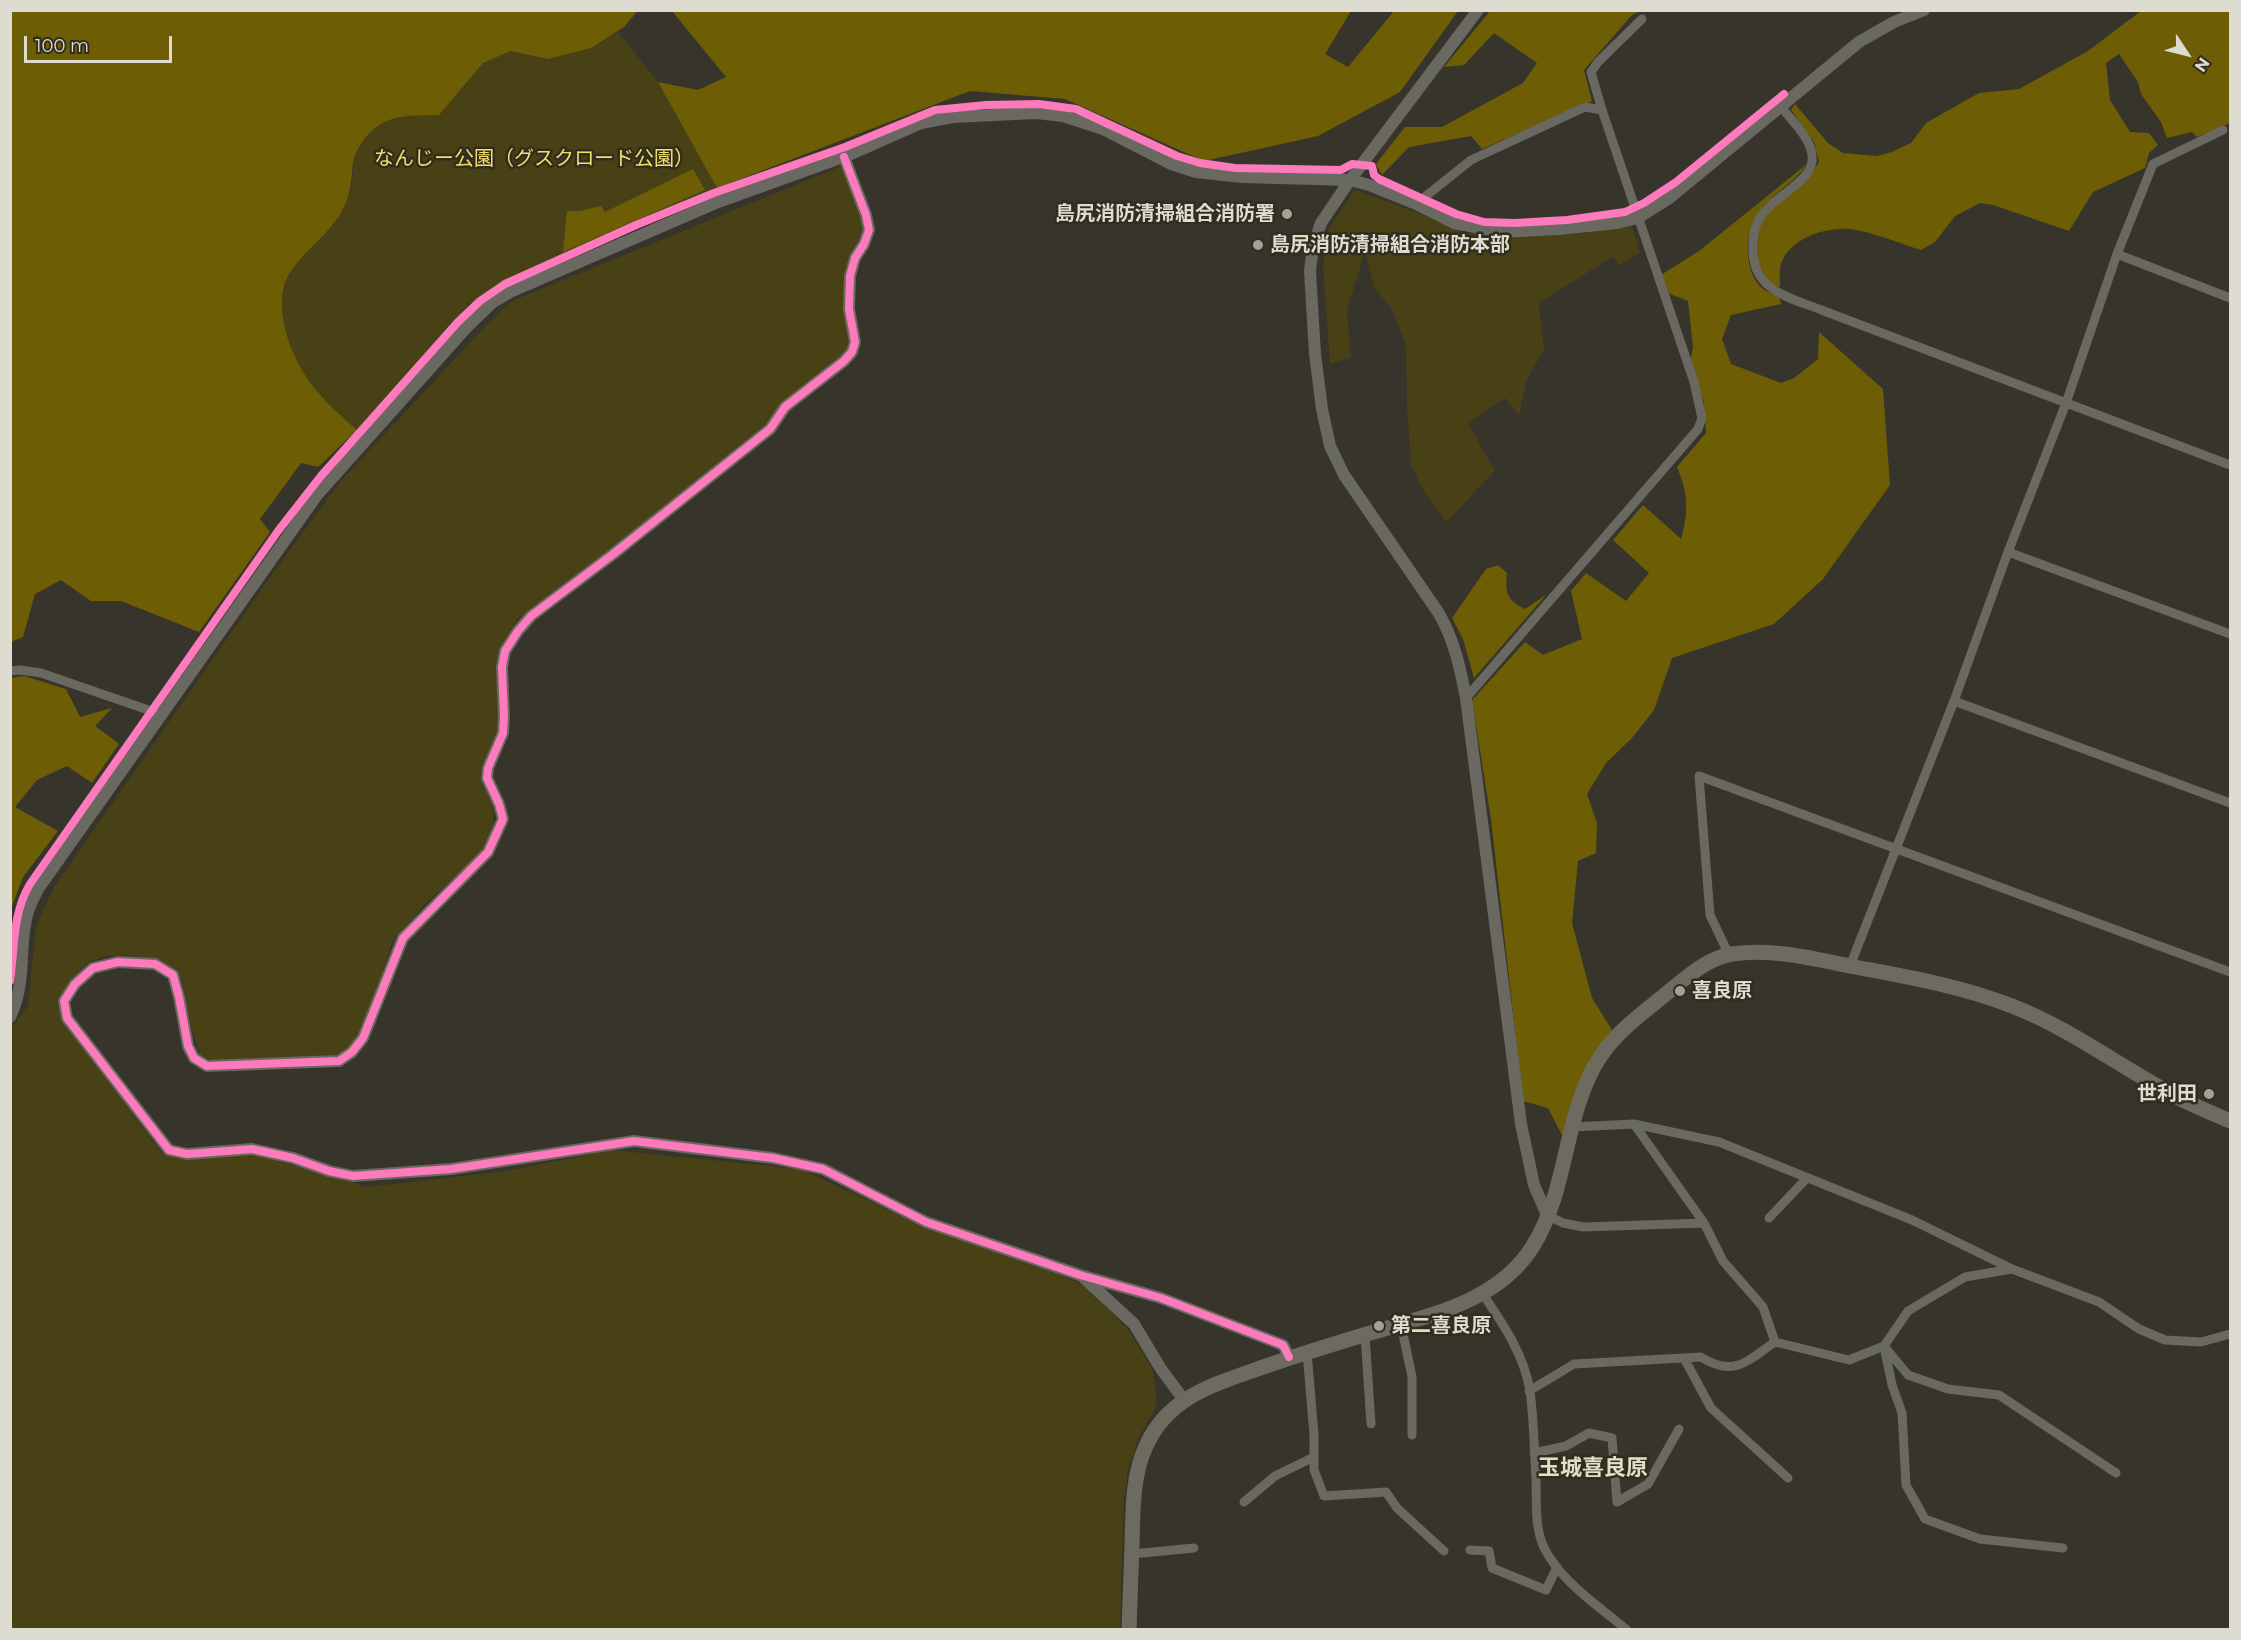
<!DOCTYPE html>
<html>
<head>
<meta charset="utf-8">
<style>
  body { margin:0 }
  #map { position:relative; width:2241px; height:1640px; overflow:hidden; background:#37342c; font-family:Montserrat,sans-serif }
  canvas { display:block }
  .frame { position:absolute; inset:0; border:12px solid #dedcd1; pointer-events:none }
  .north { position:absolute; left:2157px; top:24px; width:60px; height:60px; -webkit-text-stroke:4px #312e1d; paint-order:stroke; rotate:125deg; font-size:16px; font-weight:700; line-height:24px; text-align:center; color:#dedcd1 }
  .north::after { content:''; display:block; margin:auto; width:21px; height:27px; background:#dedcd1; clip-path:polygon(50% 0,100% 100%,50% 72%,0 100%) }
  .scale { position:absolute; left:24px; top:36px; width:148px; height:27px; box-sizing:border-box; border:3px solid #dedcd1; border-top:0; padding-left:8px; font-size:18px; line-height:21px; white-space:nowrap; color:#dedcd1; -webkit-text-stroke:4px #312e1d; paint-order:stroke }
</style>
</head>
<body>
<div id="map">
<canvas width="2241" height="1640"></canvas>
<div class="frame"></div>
<div class="north">N</div>
<div class="scale">100 m</div>
</div>
<script>
const g = document.querySelector('canvas').getContext('2d');
g.lineJoin = 'round';
function fill(path, color) { g.fillStyle = color; g.fill(path, 'evenodd'); }
function stroke(path, color, width, dash) { g.strokeStyle = color; g.lineWidth = width; g.lineCap = dash ? 'butt' : 'round'; g.setLineDash(dash || []); g.stroke(path); }
function write(font, color, halo, rows, align = 'center') {
  g.font = font + ' Montserrat,"Noto Sans JP",sans-serif'; g.lineWidth = 5; g.setLineDash([]); g.textBaseline = 'middle'; g.strokeStyle = halo; g.fillStyle = color; for (const [text, x, y, turn = 0] of rows) {
    g.save(); g.translate(x, y); g.rotate((+turn || 0) * Math.PI / 180); g.textAlign = isNaN(turn) ? turn : align; if (halo) g.strokeText(text, 0, 0); g.fillText(text, 0, 0); g.restore();
  }
}
fill(new Path2D(`
  M 618,32 L 658,82 L 717,188 L 500,284 L 469,304 L 357,430 C 341,416 325,402 312,385 C 292,359 272,310 287,278 C 299,254 327,239 340,215 C 345,206 351,191 352,181 C 354,175 352,169 353,163 C 354,155 358,148 362,142 C 383,113 407,116 439,115 L 483,63 L 511,51 L 548,59 L 591,48 Z
  M 842,166 L 865,229 L 848,259 L 843,303 L 851,348 L 771,420 L 621,541 L 517,619 L 498,653 L 501,728 L 480,775 L 493,805 L 494,829 L 479,854 L 425,904 L 393,940 L 369,1014 L 349,1050 L 328,1057 L 216,1063 L 200,1055 C 196,1040 190,1025 187,1010 C 185,1001 185,987 181,979 C 168,954 109,949 88,963 C 73,974 67,987 59,1003 L 64,1023 L 162,1153 L 178,1158 L 259,1155 L 367,1187 L 507,1171 L 611,1150 L 801,1169 L 931,1230 L 1058,1274 L 1088,1287 L 1129,1331 L 1153,1370 L 1157,1405 L 1138,1439 L 1128,1469 L 1124,1498 L 1120,1629 L 11,1629 L 10,1030 L 28,1006 L 36,926 L 54,887 L 268,580 L 340,482 L 492,319 L 512,301 Z
  M 1355,190 L 1411,210 L 1462,232 L 1511,238 L 1575,234 L 1632,226 L 1640,253 L 1620,265 L 1612,257 L 1539,303 L 1544,350 L 1527,379 L 1519,415 L 1505,398 L 1468,423 L 1495,471 L 1446,522 L 1422,488 L 1411,465 L 1407,407 L 1406,346 L 1393,311 L 1374,287 L 1365,251 L 1347,310 L 1351,357 L 1330,364 L 1323,264 L 1329,228 Z`), '#494116');
fill(new Path2D(`
  M 634,10 L 636,13 L 624,27 L 591,48 L 548,59 L 511,51 L 483,63 L 439,115 C 407,116 383,113 362,142 C 358,149 354,155 353,163 C 351,181 351,194 342,211 C 330,235 299,254 287,278 C 272,309 292,359 312,385 C 325,402 341,416 357,430 L 318,467 L 301,463 L 260,519 L 270,532 L 199,632 L 121,601 L 91,601 L 61,580 L 35,594 L 23,637 L 11,642 L 11,11 Z
  M 672,11 L 1351,11 L 1325,54 L 1348,67 L 1394,11 L 1458,11 L 1400,92 L 1318,136 L 1204,161 L 1065,99 L 970,91 L 717,188 L 658,82 L 698,90 L 726,77 Z
  M 1490,11 L 1640,11 L 1632,15 L 1584,70 L 1592,101 L 1482,149 L 1471,136 L 1409,147 L 1382,175 L 1376,164 L 1405,127 L 1442,127 L 1523,83 L 1537,63 L 1494,33 L 1464,65 L 1444,67 Z
  M 2141,11 L 2230,11 L 2230,120 L 2228,124 L 2197,137 L 2192,132 L 2167,138 L 2161,122 L 2141,94 L 2138,82 L 2119,54 L 2106,63 L 2110,100 L 2130,132 L 2149,133 L 2158,145 L 2149,153 L 2145,168 L 2093,192 L 2069,231 L 1993,205 L 1980,203 L 1955,216 L 1935,242 L 1921,250 C 1902,244 1869,231 1850,229 C 1825,227 1790,238 1781,264 C 1779,271 1780,280 1780,287 L 1769,283 L 1757,261 L 1759,226 L 1770,211 L 1812,173 L 1819,162 L 1814,142 L 1791,110 L 1795,104 L 1828,143 L 1843,153 L 1877,156 L 1892,152 L 1911,143 L 1926,123 L 1979,93 L 2019,89 L 2088,51 Z
  M 1807,164 C 1793,185 1767,196 1755,218 C 1744,237 1745,273 1762,288 C 1766,292 1774,294 1779,296 L 1781,304 L 1731,315 L 1722,339 L 1731,364 L 1781,383 L 1794,378 L 1818,359 L 1819,332 L 1883,389 L 1890,485 L 1823,579 L 1774,624 L 1672,658 L 1654,710 L 1632,738 L 1606,763 L 1587,794 L 1597,823 L 1596,853 L 1578,861 L 1572,923 L 1592,998 L 1612,1030 L 1580,1081 L 1564,1139 L 1548,1108 L 1523,1101 L 1491,819 L 1472,700 L 1525,642 L 1543,655 L 1582,639 L 1571,591 L 1586,573 L 1626,601 L 1649,573 L 1613,540 L 1643,505 L 1681,539 C 1689,512 1688,493 1677,467 L 1706,433 L 1704,402 L 1690,363 L 1693,347 L 1688,301 L 1668,293 L 1661,275 L 1699,251 Z
  M 693,169 L 705,190 L 563,252 L 567,211 L 580,211 L 601,206 L 605,212 Z
  M 1498,565 L 1507,573 C 1505,592 1506,600 1525,609 L 1546,595 L 1474,678 L 1463,639 L 1452,618 L 1486,569 Z
  M 24,676 L 66,689 L 80,717 L 112,708 L 95,726 L 119,744 L 92,783 L 67,766 L 37,780 L 15,807 L 58,831 L 23,877 L 11,909 L 11,678 Z`), '#6d5e06');
stroke(new Path2D(`
  M 1781,107 C 1793,122 1815,142 1812,162 C 1809,184 1766,200 1757,223 C 1753,232 1753,241 1753,250 C 1753,292 1792,298 1824,311 L 2230,465
  M 1602,110 L 1591,72 L 1598,62 L 1642,19
  M 1416,204 L 1471,160 L 1585,107 L 1602,110 L 1694,382 L 1702,418 L 1698,429 L 1466,698
  M 2117,254 L 2153,164 L 2223,130
  M 2008,552 L 2230,634
  M 10,671 L 20,670 L 41,673 L 160,714
  M 1954,701 L 2230,803
  M 1729,955 L 1710,915 L 1699,776 L 2230,972
  M 1850,966 L 1954,701 L 2008,552 L 2066,403 L 2117,254 L 2230,298
  M 1634,1124 L 1704,1223
  M 1572,1127 L 1634,1124 L 1719,1142 L 1912,1220 L 2012,1269 L 2099,1302 L 2139,1329 L 2165,1340 L 2201,1342 L 2230,1334
  M 1547,1215 L 1563,1223 L 1583,1227 L 1704,1223 L 1723,1261 L 1763,1307 L 1775,1342
  M 1769,1218 L 1807,1178
  M 1482,1293 C 1503,1324 1524,1354 1530,1391 C 1534,1420 1534,1450 1536,1478 C 1537,1506 1533,1534 1550,1558 C 1569,1587 1601,1608 1627,1630
  M 1401,1324 L 1412,1377 L 1412,1435
  M 1365,1335 L 1371,1424
  M 1307,1352 L 1314,1435 L 1314,1470 L 1324,1496 L 1386,1492 L 1397,1508 L 1444,1551
  M 1684,1358 L 1711,1408 L 1788,1478
  M 1529,1391 L 1574,1364 L 1701,1357 C 1734,1378 1747,1361 1775,1342 L 1849,1360 L 1884,1346 L 1908,1311 L 1965,1277 L 2012,1269
  M 1534,1453 L 1566,1446 L 1589,1433 L 1612,1438 L 1617,1502 L 1648,1484 L 1679,1429
  M 1244,1502 L 1275,1476 L 1314,1457
  M 2063,1548 L 1980,1539 L 1925,1519 L 1906,1485 L 1902,1413 L 1892,1385 L 1884,1346 L 1908,1375 L 1948,1389 L 1999,1395 L 2116,1473
  M 1470,1550 L 1489,1551 L 1492,1568 L 1546,1590 L 1557,1567
  M 1132,1554 L 1194,1548`), '#696861', 9);
stroke(new Path2D(`
  M 1478,10 L 1350,180 L 1321,223 L 1313,246 L 1310,271 L 1315,354 L 1322,409 L 1330,446 L 1344,475 L 1438,612 C 1454,639 1460,667 1466,698 L 1521,1124 L 1534,1185 L 1547,1215
  M 844,157 L 866,215 L 869,230 L 864,244 L 855,258 L 850,276 L 849,309 L 855,342 L 852,352 L 844,361 L 785,407 L 770,429 L 612,555 L 531,616 L 518,631 L 505,651 L 502,667 L 504,717 L 503,733 L 488,768 L 487,778 L 499,804 L 503,819 L 488,852 L 403,938 L 363,1038 L 352,1052 L 339,1061 L 207,1066 L 194,1058 L 188,1046 L 179,997 L 173,975 L 155,964 L 118,962 L 93,968 L 75,984 L 64,1001 L 67,1018 L 169,1150 L 187,1154 L 252,1149 L 293,1158 L 329,1171 L 353,1176 L 451,1169 L 634,1141 L 773,1158 L 823,1169 L 926,1222 L 1080,1275 L 1161,1298 L 1283,1345 L 1289,1357
  M 10,1017 C 26,985 19,952 26,919 C 28,908 33,899 38,889 L 317,495 L 466,328 L 493,302 L 510,292 L 718,202 L 851,154 L 921,123 L 953,117 L 1036,113 L 1063,116 L 1103,129 L 1171,164 L 1196,172 L 1242,177 L 1350,180 L 1369,185 L 1416,204 L 1454,223 L 1502,232 L 1559,229 L 1617,223 L 1638,218 L 1668,199 L 1859,42 L 1894,22 L 1924,10
  M 1083,1277 L 1134,1324 L 1161,1369 L 1184,1400`), '#696861', 12);
stroke(new Path2D(`
  M 1129,1630 C 1130,1601 1131,1573 1132,1545 C 1133,1512 1132,1476 1146,1446 C 1166,1401 1206,1387 1249,1372 C 1288,1358 1327,1346 1367,1334 C 1426,1316 1498,1303 1533,1246 C 1569,1188 1563,1114 1600,1057 C 1617,1031 1643,1013 1667,993 C 1686,978 1707,958 1732,954 C 1774,948 1814,959 1855,967 C 1908,977 1961,986 2012,1006 C 2072,1029 2124,1070 2181,1099 C 2197,1107 2214,1114 2230,1121`), '#6d6a5f', 15);
stroke(new Path2D(`
  M 844,157 L 866,215 L 869,230 L 864,244 L 855,258 L 850,276 L 849,309 L 855,342 L 852,352 L 844,361 L 785,407 L 770,429 L 612,555 L 531,616 L 518,631 L 505,651 L 502,667 L 504,717 L 503,733 L 488,768 L 487,778 L 499,804 L 503,819 L 488,852 L 403,938 L 363,1038 L 352,1052 L 339,1061 L 207,1066 L 194,1058 L 188,1046 L 179,997 L 173,975 L 155,964 L 118,962 L 93,968 L 75,984 L 64,1001 L 67,1018 L 169,1150 L 187,1154 L 252,1149 L 293,1158 L 329,1171 L 353,1176 L 451,1169 L 634,1141 L 773,1158 L 823,1169 L 926,1222 L 1080,1275 L 1161,1298 L 1283,1345 L 1289,1357
  M 10,981 C 15,947 12,914 30,884 L 278,531 L 321,476 L 458,322 L 480,301 L 505,284 L 636,225 L 714,193 L 845,147 L 935,110 L 986,105 L 1039,104 L 1076,109 L 1177,156 L 1200,163 L 1235,168 L 1341,170 L 1352,164 L 1372,166 L 1374,175 L 1379,179 L 1456,214 L 1484,222 L 1515,223 L 1567,220 L 1625,212 L 1644,203 L 1676,182 L 1784,94`), '#fd7abc', 8);
for (const [x, y, r, color] of [
  [1287,214,6,"#a4a197"],
  [1258,245,6,"#a4a197"],
  [1680,991,6,"#a4a197"],
  [2209,1094,6,"#a4a197"],
  [1379,1326,6,"#a4a197"]
]) { const dot = new Path2D(); dot.arc(x, y, r, 0, 2 * Math.PI); g.fillStyle = color; g.fill(dot); stroke(dot, '#312e1d', 2); }
write('20px', '#f4dd6c', '#312e1d', [
  ["なんじー公園（グスクロード公園）",534,159]
]);
write('bold 20px', '#dedcd1', '#312e1d', [
  ["島尻消防清掃組合消防署",1275,214,"right"],
  ["島尻消防清掃組合消防本部",1270,245],
  ["喜良原",1692,991],
  ["世利田",2197,1094,"right"],
  ["第二喜良原",1391,1326]
], 'left');
write('bold 22px', '#e2dec9', '#312e1d', [
  ["玉城喜良原",1593,1469]
]);
</script>
</body>
</html>
